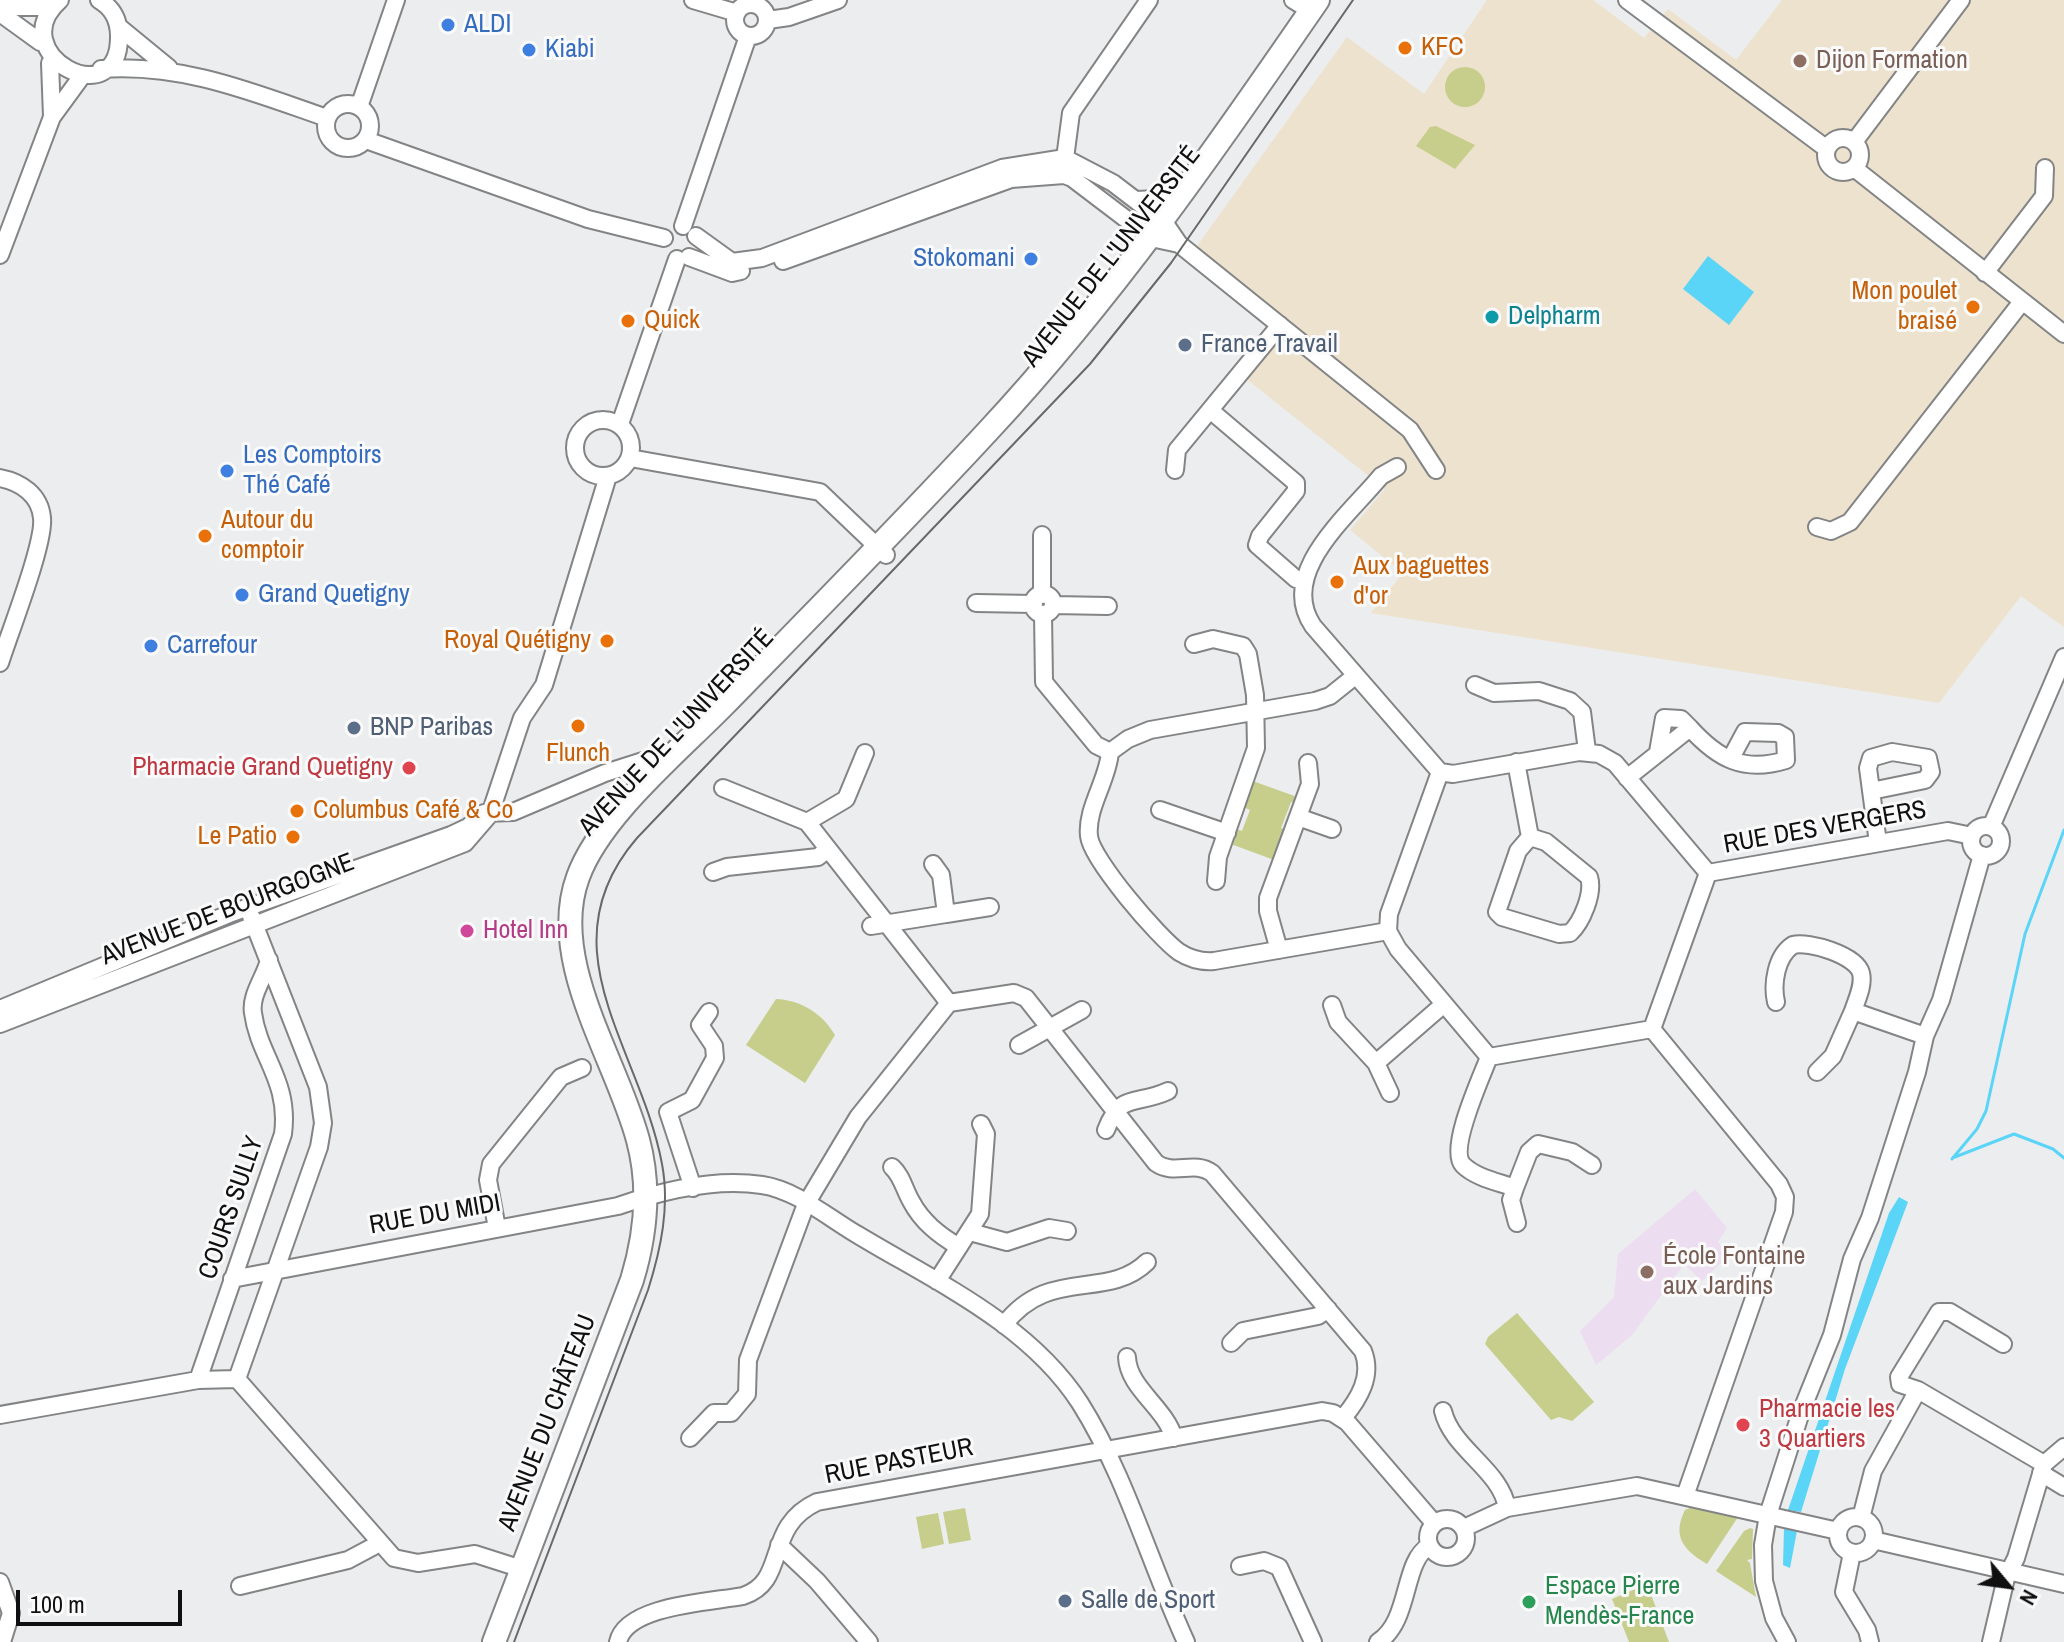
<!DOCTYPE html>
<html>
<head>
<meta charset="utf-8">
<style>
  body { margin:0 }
  #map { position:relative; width:2064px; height:1642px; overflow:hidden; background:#ecedee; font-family:"Archivo Narrow",sans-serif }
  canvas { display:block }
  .north { position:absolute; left:1968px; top:1546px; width:80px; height:80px; -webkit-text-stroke:6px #fafafb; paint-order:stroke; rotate:119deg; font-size:22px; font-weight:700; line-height:32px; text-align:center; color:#101011 }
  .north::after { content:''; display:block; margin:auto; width:28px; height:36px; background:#101011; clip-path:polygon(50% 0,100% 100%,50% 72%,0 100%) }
  .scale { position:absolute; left:16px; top:1590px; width:166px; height:36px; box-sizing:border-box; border:4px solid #101011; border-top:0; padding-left:10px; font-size:24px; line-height:28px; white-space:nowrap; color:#101011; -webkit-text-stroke:6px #fafafb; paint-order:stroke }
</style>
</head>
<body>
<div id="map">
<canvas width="2064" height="1642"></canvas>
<div class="north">N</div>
<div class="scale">100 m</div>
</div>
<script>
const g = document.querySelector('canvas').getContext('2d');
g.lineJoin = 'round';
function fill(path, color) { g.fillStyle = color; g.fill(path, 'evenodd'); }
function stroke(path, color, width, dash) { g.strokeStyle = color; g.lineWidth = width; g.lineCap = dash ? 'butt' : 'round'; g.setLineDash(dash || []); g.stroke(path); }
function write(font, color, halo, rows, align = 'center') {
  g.font = font + ' "Archivo Narrow",sans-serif'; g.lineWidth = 6; g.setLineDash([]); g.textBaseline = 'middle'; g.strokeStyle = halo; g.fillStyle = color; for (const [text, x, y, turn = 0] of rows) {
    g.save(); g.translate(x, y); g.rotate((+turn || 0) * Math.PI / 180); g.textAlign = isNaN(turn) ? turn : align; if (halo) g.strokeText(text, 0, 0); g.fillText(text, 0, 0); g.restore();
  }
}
fill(new Path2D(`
  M 1487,0 L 1593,0 L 1644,38 L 1668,9 L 1736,60 L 1782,0 L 2064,0 L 2064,627 L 2021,596 L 1939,703 L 1371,613 L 1403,573 L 1350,530 L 1385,489 L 1240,374 L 1279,325 L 1192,253 L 1347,37 L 1424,94 Z`), '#ede2cd');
fill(new Path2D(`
  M 1695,1189 L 1727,1228 L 1718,1242 L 1728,1256 L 1702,1281 L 1684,1264 L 1632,1335 L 1596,1365 L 1580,1331 L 1614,1297 L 1618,1254 Z`), '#edddf0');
fill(new Path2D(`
  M1445 87a20 20 0 1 1 40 0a20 20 0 1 1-40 0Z
  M 1436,126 L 1475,145 L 1455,169 L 1416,146 L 1430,127 Z
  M 1250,780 L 1300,798 L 1298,804 L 1291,802 L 1281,828 L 1288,831 L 1277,861 L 1228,843 L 1233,828 L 1242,831 L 1250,810 L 1241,806 Z
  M 776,999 C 801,1000 823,1014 835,1035 L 805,1083 L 746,1045 Z
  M 1517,1313 L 1594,1402 L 1572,1421 L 1559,1417 L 1551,1420 L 1485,1344 L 1488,1337 Z
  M 1692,1507 L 1738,1517 L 1707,1564 C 1683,1550 1672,1536 1685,1510 Z
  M 965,1508 L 971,1540 L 949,1544 L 943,1512 Z
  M 938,1513 L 944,1544 L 922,1549 L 916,1517 Z
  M 1750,1528 L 1753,1529 L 1752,1559 L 1747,1560 L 1750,1563 L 1756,1597 L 1716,1571 L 1744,1531 Z
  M 1647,1584 L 1669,1642 L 1629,1642 L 1612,1599 Z`), '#c7ce8c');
fill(new Path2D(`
  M 1708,256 L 1754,292 L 1729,325 L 1683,289 Z
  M 1899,1197 L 1908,1202 L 1845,1369 L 1801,1512 L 1788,1510 L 1889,1213 Z
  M 1784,1528 L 1797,1531 L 1790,1568 L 1783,1565 Z`), '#5bd5f7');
stroke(new Path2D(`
  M 1955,1157 L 2014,1134 L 2053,1149 L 2064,1158
  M 1952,1159 L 1977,1129 L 1986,1111 L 2025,934 L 2064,830`), '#5bd5f7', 3);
const minor = new Path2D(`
  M 60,0 C 0,53 120,118 119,36 C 119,20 113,8 99,0
  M 693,0 L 737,13
  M 1293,0 L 1311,11
  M 1627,0 L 1827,149
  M735 20a16 16 0 1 1 32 0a16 16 0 1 1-32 0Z
  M 0,7 L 43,7 L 57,1
  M 0,13 L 40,42
  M 768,20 L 789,17 L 838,0
  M 119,27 L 169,68
  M 50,63 L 52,116
  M 101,69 C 182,63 252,92 327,118
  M326 126a22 22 0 1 1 44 0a22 22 0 1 1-44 0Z
  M 359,107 L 396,0
  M1826 155a17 17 0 1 1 34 0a17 17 0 1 1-34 0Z
  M 366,140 L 588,219 L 664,238
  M 1854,142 L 1961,0
  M 1064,166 L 1071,113 L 1149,0
  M 1854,168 L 2064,334
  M 1136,200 L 1158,199 L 1186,184
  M 683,226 L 748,36
  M 696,236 L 732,262 L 762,258 L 1002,168 L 1065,158 L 1113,183 L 1164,222 L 1179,244 L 1410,430 L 1436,470
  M 0,255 L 52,117 L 82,76
  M 689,257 L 732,273 L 741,271
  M 783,261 L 1011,179 L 1064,175 L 1072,178 L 1151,238 L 1179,244
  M 1985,273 L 2044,196 L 2045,168
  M 1210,410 L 1296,483 L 1296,491 L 1260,536 L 1257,545 L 1296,579 L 1302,580
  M575 448a28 28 0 1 1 56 0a28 28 0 1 1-56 0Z
  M 620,424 L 677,259
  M 630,458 L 820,492 L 886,555
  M 1397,467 L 1381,476 C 1348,516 1277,573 1313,626 L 1440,772 L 1453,774 L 1579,752 L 1599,754 L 1615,763 L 1708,873
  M 1175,470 L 1177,450 L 1280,325
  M 0,478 C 21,482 40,495 42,518 C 45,543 9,634 0,663
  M 1817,527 L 1831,531 L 1850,522 L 2021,303
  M1033 604a10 10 0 1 1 20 0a10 10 0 1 1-20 0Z
  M 1042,595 L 1042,535
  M 976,603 L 1034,604
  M 1053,605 L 1108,606
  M 1043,614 L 1044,682 L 1096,745 L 1110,752
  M 1194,644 L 1213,639 L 1243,646 L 1248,654 L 1255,695 L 1256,748 L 1218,857 L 1216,881
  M 1355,676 L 1330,696 L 1315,701 L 1150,730 L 1128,739 L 1110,752 C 1108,780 1086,808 1089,836 C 1091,859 1159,938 1179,952 C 1190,959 1202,962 1214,961 L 1388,931
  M 1475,685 L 1494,693 L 1539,691 L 1570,701 L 1582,712 L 1587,751
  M 1658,752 L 1664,718 L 1681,719 L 1690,728
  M 1516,762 L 1530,837
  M 1440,772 L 1389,914 L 1388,931 L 1398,949 L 1489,1057 L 1652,1029
  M 1627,778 L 1690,728 C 1718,759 1744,773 1786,760 L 1785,737 L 1778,733 L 1745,732 L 1731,758
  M 723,788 L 807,822 L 949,1003 L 1014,993 L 1026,998 L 1156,1163 C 1174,1176 1194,1160 1212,1173 L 1363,1351 C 1373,1376 1359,1399 1343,1418
  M 1871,791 L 1925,780 L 1931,772 L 1928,758 L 1892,752 L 1871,758 L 1868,768 L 1878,843
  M 1160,810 L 1227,833
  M 1298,817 L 1332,829
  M 807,822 L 846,799 L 865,753
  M1971 841a15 15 0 1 1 30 0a15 15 0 1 1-30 0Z
  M 1991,827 L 2064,657
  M 1530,837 L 1546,842 L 1589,877 C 1594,893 1582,922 1570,933 L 1559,934 L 1502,917 L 1497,912 L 1518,851 Z
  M 713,872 L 727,867 L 818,857 L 828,849
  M 946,914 L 990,907
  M 871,926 L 946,914 L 941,875 L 933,864
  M 1279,950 L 1268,911 L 1268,898 L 1310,784 L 1308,763
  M 1776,1002 C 1772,984 1776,956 1793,945 C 1809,941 1856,955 1861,973 C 1864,985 1857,999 1853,1011 L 1925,1036
  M 1332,1005 L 1338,1022 L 1376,1063 L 1444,1004
  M 0,1009 L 229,914 L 451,835 L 468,827 L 484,813 L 513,812 L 605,773 L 674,751
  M 0,1024 L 465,843 L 490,814 L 522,718 L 544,685 L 608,476
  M 1019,1045 L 1082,1010
  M 1489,1057 C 1481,1078 1448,1149 1463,1165 C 1476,1178 1499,1182 1515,1188 L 1529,1152 L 1538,1144 L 1572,1152 L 1592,1165
  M 1376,1063 L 1390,1093
  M 1817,1072 L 1833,1056 L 1853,1011
  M 1106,1130 C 1121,1091 1136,1106 1168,1091
  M 892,1167 C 902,1176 904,1189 911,1201 C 922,1222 939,1235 959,1247
  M 693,1188 L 668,1112 L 692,1100 L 715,1058 L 714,1046 L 700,1025 L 709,1012
  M 1515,1188 L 1511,1200 L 1517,1223
  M 497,1228 L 488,1180 L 491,1164 L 561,1077 L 582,1068
  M 970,1232 L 1007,1242 L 1049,1228 L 1067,1231
  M 232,1279 L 618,1206 C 661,1191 716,1178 762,1185 C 796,1190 829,1218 858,1235 C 936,1282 1029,1324 1080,1403 C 1126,1476 1150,1564 1186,1642
  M 937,1281 L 980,1214 L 986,1134 L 981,1124
  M 1004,1325 C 1048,1266 1107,1301 1147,1262
  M 1231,1343 L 1243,1331 L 1318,1316 L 1328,1309
  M 1127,1357 C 1128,1388 1165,1407 1174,1438
  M 237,1379 L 319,1147 L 323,1123 L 318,1087 L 251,916
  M 237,1379 L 394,1558 L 418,1563 L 475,1554 L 522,1569
  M 198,1380 L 283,1134 C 290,1081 259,1057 253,1013 C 250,995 265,977 269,960
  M 1918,1390 L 1900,1384 L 1899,1377 L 1939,1312 L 1950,1312 L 2003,1344
  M 1443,1411 C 1452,1449 1501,1470 1507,1508
  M 0,1415 L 198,1380 L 237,1379
  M 690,1438 L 714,1413 L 731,1413 L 747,1394 L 748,1360 L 806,1204 L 858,1117 L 949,1003
  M 2041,1473 L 2064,1487
  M 1685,1496 L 1784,1212 L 1785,1197 L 1779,1184 L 1652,1029 L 1708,873 L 1948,831 L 1972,836
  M1838 1535a18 18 0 1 1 36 0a18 18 0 1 1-36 0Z
  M 1861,1518 L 1873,1471 L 1918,1390 L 2044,1464 L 2064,1447
  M1428 1538a19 19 0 1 1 38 0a19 19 0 1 1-38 0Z
  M 1464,1528 L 1507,1508 L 1637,1486 L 1838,1531
  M 1873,1540 L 2064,1584
  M 779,1545 L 817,1581 L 869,1642
  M 1852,1553 L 1844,1592 L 1867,1630 L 1870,1642
  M 1240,1566 L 1264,1561 L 1279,1567 L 1313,1642
  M 0,1582 L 11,1613 L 2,1642
  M 240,1586 L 348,1560 L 378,1544
  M 618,1642 C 626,1605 711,1602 743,1596 C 789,1581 763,1527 817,1502 L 1322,1411 L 1333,1413 L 1347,1422 L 1434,1523
  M 1378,1642 C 1411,1621 1402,1562 1429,1546
  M 1787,1642 L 1774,1618 L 1764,1581 L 1763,1545 L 1768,1515 L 1801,1412 L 1832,1335 L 1852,1259 L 1870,1218 L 1917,1072 L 1925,1036 L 1941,1000 L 1982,855
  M 1991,1642 L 2006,1578 L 2016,1558 L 2044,1464`);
const major = new Path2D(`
  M 494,1642 L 632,1280 C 646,1234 651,1188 638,1140 C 617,1060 547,961 578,877 C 600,816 679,751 725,704 C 813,614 902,524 988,431 C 1112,298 1215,150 1318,0`);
stroke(minor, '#838485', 20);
stroke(major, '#838485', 26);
stroke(minor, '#fff', 16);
stroke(major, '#fff', 22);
stroke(new Path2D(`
  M 514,1642 L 648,1290 C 661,1249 670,1206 662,1164 C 641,1049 542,948 637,838 L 1090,364 L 1171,263 L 1353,0`), '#69696a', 2);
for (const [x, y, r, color] of [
  [448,25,8,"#3f7fe0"],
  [1405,48,8,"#e8710a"],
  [529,50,8,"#3f7fe0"],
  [1800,61,8,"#8d6e63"],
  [1031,259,8,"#3f7fe0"],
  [1973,307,8,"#e8710a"],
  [1492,317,8,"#0f9aa8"],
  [628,321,8,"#e8710a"],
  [1185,345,8,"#5c6f8a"],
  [227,471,8,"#3f7fe0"],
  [205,536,8,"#e8710a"],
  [1337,582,8,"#e8710a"],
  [242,595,8,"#3f7fe0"],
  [607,641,8,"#e8710a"],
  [151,646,8,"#3f7fe0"],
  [578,726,8,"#e8710a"],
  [354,728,8,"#5c6f8a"],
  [409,768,8,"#e0444e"],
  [297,811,8,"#e8710a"],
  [293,837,8,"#e8710a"],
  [467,931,8,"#d1479c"],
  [1647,1272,8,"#8d6e63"],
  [1743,1425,8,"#e0444e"],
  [1065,1601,8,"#5c6f8a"],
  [1529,1602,8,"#2e9e5b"]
]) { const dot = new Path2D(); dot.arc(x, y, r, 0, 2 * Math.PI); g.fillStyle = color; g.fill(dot); stroke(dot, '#fafafb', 3); }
write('26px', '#366cbe', '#fafafb', [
  ["ALDI",464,25],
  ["Kiabi",545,50],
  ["Stokomani",1015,259,"right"],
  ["Les Comptoirs",243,456],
  ["Thé Café",243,486],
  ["Grand Quetigny",258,595],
  ["Carrefour",167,646]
], 'left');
write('26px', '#c56008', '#fafafb', [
  ["KFC",1421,48],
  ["Mon poulet",1957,292,"right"],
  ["braisé",1957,322,"right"],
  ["Quick",644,321],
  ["Autour du",221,521],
  ["comptoir",221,551],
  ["Aux baguettes",1353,567],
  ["d'or",1353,597],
  ["Royal Quétigny",591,641,"right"],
  ["Flunch",578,754,"center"],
  ["Columbus Café & Co",313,811],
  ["Le Patio",277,837,"right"]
], 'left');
write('26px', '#785e54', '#fafafb', [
  ["Dijon Formation",1816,61],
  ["École Fontaine",1663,1257],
  ["aux Jardins",1663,1287]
], 'left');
write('26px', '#101011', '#fafafb', [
  ["AVENUE DE L'UNIVERSITÉ",1112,257,-52],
  ["AVENUE DE L'UNIVERSITÉ",677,733,-47],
  ["RUE DES VERGERS",1825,828,-10],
  ["AVENUE DE BOURGOGNE",228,910,-21],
  ["COURS SULLY",232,1208,-71],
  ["RUE DU MIDI",435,1215,-10],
  ["AVENUE DU CHÂTEAU",548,1423,-69],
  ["RUE PASTEUR",899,1462,-11]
]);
write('26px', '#0d838f', '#fafafb', [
  ["Delpharm",1508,317]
], 'left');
write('26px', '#4e5e75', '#fafafb', [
  ["France Travail",1201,345],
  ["BNP Paribas",370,728],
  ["Salle de Sport",1081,1601]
], 'left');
write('26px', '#be3a42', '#fafafb', [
  ["Pharmacie Grand Quetigny",393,768],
  ["Pharmacie les",1759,1410,"left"],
  ["3 Quartiers",1759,1440,"left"]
], 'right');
write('26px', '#b23c85', '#fafafb', [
  ["Hotel Inn",483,931]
], 'left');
write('26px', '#27864d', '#fafafb', [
  ["Espace Pierre",1545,1587],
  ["Mendès-France",1545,1617]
], 'left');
</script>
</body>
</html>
